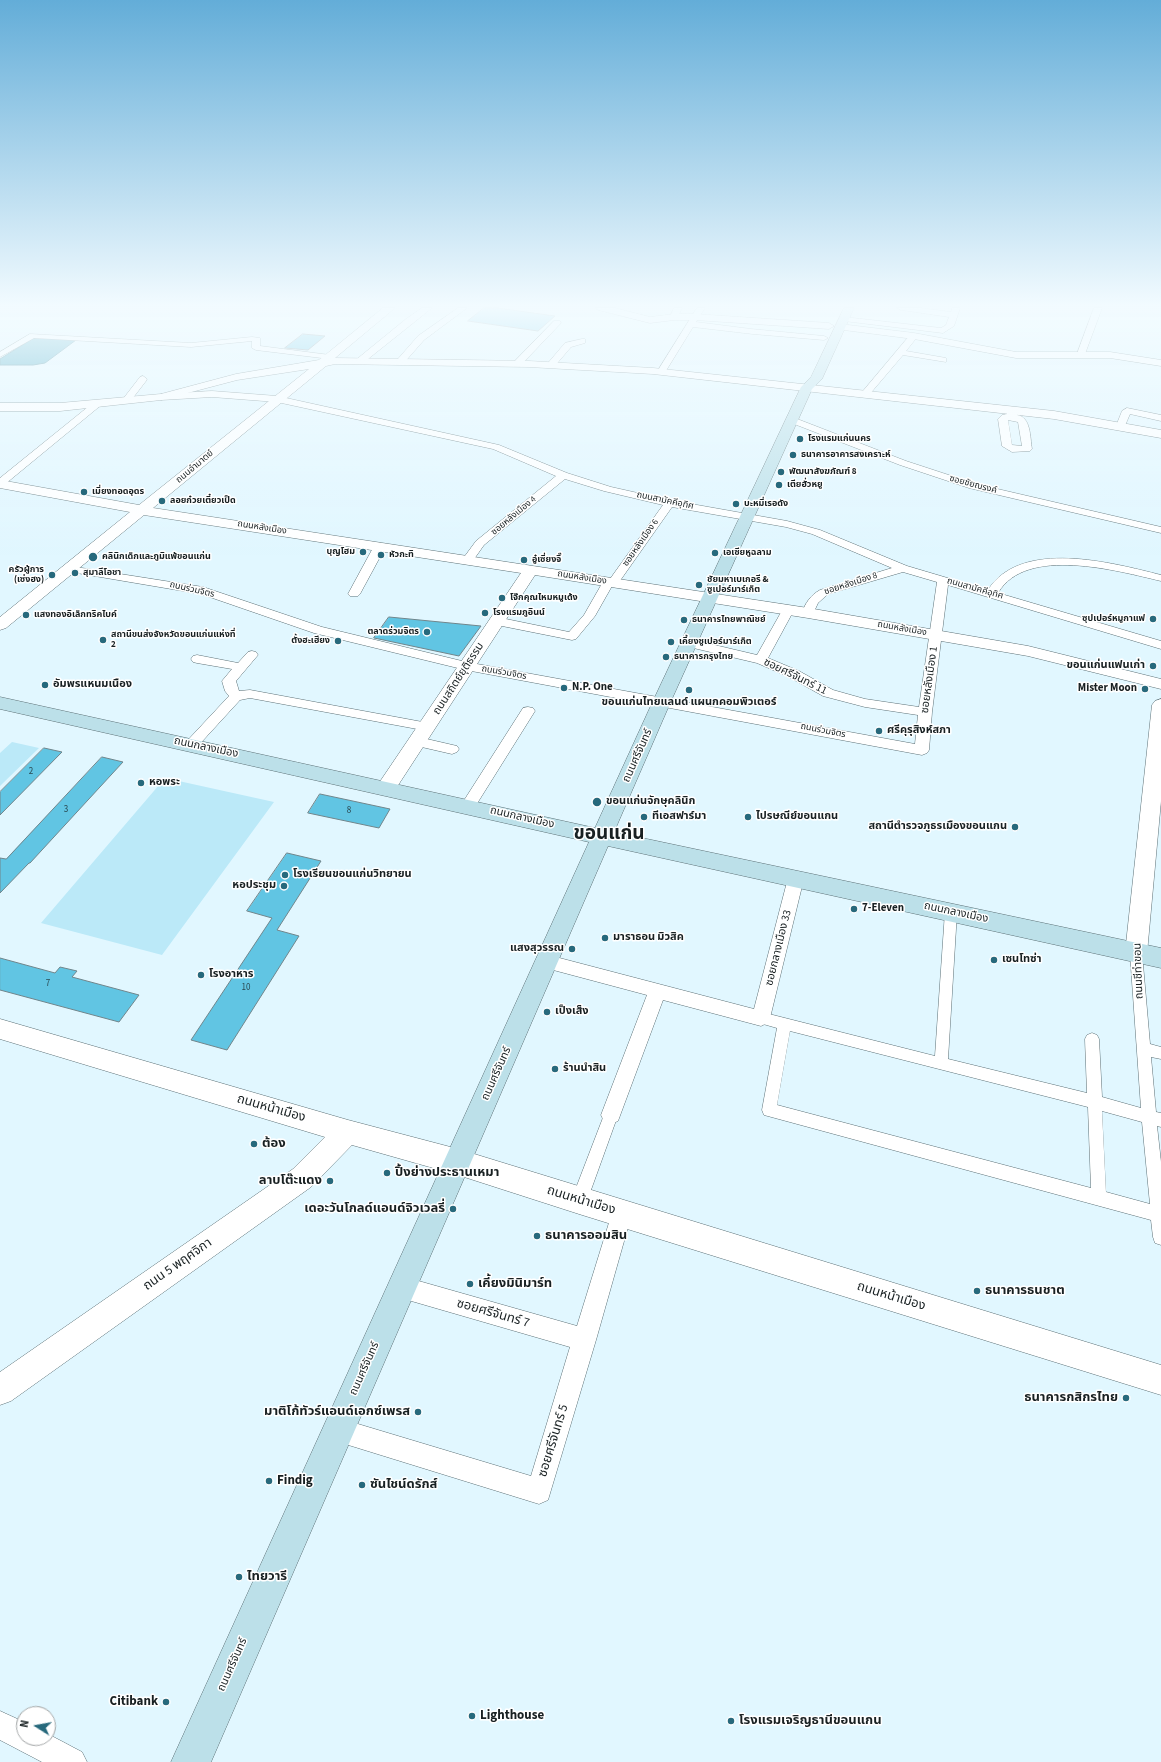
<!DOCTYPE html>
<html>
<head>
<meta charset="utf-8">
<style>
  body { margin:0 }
  #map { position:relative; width:1161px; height:1762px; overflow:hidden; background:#e1f7ff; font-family:"Source Sans 3",sans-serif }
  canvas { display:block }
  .north { position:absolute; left:16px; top:1706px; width:40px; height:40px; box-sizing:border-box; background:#fff; border:1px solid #a3a6a7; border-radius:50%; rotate:281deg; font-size:11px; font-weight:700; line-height:16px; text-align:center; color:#182022 }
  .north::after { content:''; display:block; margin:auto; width:14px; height:18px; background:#27697c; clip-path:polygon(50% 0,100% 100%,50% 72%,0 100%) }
</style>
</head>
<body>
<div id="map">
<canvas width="1161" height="1762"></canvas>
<div class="north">N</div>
</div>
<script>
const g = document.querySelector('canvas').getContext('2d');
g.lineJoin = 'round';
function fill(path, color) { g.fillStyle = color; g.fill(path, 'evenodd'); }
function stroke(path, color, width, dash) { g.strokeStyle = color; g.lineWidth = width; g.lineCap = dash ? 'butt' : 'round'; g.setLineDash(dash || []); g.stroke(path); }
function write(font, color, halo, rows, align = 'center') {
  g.font = font + ' "Source Sans 3","Noto Sans Thai",sans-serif'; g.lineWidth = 3; g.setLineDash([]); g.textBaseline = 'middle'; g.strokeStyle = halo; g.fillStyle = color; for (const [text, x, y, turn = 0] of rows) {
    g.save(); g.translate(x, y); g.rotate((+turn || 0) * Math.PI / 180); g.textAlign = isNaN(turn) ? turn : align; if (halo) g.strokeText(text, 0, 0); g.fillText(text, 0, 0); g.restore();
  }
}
fill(new Path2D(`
  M 12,742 L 39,748 L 0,786 L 0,753 Z
  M 165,778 L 274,802 L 162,955 L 41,923 Z`), '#bbe9f8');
const water = new Path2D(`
  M 38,337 L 76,340 L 45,363 L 33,365 L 0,365 L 0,359 L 32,339 Z`);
fill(water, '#3ba3bf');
stroke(water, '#307c90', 1);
const building = new Path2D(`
  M 484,308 L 498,308 L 555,316 L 538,331 L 468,321 Z
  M 303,334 L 325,336 L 308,350 L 285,348 Z
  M 389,617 L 481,626 L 459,656 L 374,638 Z
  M 44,748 L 62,752 L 0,815 L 0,792 Z
  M 102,757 L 123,762 L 30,863 L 29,863 L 0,893 L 0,858 L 6,859 Z
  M 320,794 L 390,809 L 379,828 L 308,813 Z
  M 287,853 L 321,861 L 277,930 L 299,936 L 227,1050 L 191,1040 L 272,918 L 247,911 Z
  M 0,958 L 55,973 L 60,967 L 77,971 L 72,977 L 139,995 L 119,1022 L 0,990 Z`);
fill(building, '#61c5e3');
stroke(building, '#70858b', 1);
const pedestrian = new Path2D(`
  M 951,907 L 955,909 L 957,912 L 948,1059 L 1087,1093 L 1085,1039 L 1087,1035 L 1092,1033 L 1097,1035 L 1099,1039 L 1102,1097 L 1141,1108 L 1130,953 L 1131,949 L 1136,948 L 1141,949 L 1142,953 L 1150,1044 L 1161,1047 L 1161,1059 L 1151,1057 L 1156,1112 L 1161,1113 L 1161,1127 L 1157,1126 L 1161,1162 L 1161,1245 L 1155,1243 L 1153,1237 L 1151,1220 L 764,1115 L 762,1110 L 777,1028 L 756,1022 L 754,1018 L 756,1014 L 761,1012 L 935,1056 L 945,912 L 947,909 ZM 790,1031 L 1088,1107 L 1091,1188 L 777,1105 ZM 1102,1111 L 1142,1122 L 1150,1204 L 1106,1192 Z
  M 611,1108 L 616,1110 L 618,1115 L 587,1201 L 585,1206 L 579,1209 L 573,1206 L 571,1201 L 604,1115 L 606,1110 Z`);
const minor = new Path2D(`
  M 422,308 L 432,308 L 363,363 L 357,363 L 357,359 L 406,319 Z
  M 458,308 L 467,308 L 424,340 L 403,364 L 397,364 L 397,360 L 418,336 Z
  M 674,308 L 682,308 L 677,319 L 674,319 L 670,317 Z
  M 697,308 L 705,308 L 696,322 L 751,329 L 824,336 L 828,338 L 824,340 L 753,334 L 693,327 L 664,374 L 658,374 L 657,372 Z
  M 897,308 L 921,308 L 951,312 L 952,308 L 960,308 L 954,326 L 943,333 L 844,321 L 840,319 L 844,317 L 941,328 L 946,325 L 949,317 L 901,310 Z
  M 1094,308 L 1102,308 L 1085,354 L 1084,356 L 1078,356 L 1077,354 Z
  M 554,321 L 560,321 L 561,323 L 520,366 L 514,366 L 514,362 Z
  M 30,334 L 191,343 L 252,337 L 260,338 L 260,346 L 330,355 L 334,357 L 330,359 L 256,350 L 252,348 L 252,341 L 191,347 L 34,338 L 0,357 L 0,352 Z
  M 911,334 L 917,334 L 918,336 L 906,351 L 946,358 L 946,362 L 903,355 L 869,395 L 863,395 L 862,393 L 863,391 Z
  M 582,339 L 585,339 L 585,343 L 571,347 L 554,367 L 548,367 L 548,363 L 565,343 Z
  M 143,376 L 147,379 L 146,381 L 129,403 L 123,403 L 122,401 L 123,399 L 140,377 Z
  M 212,391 L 277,396 L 499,445 L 567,473 L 611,487 L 669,500 L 787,521 L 820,530 L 907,566 L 988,590 C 1021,538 1113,563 1161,575 L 1161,581 C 1118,571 1026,545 998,593 L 1161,641 L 1161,649 L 948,585 L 932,712 L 929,750 L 927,753 L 922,755 L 466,670 L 314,633 L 201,594 L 65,571 L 63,569 L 65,567 L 69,566 L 203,587 L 322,627 L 466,662 L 915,744 L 918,715 L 865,707 L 823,696 L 789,677 L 757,663 L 685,646 L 683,643 L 685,640 L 689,639 L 757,655 L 784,607 L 792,607 L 794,610 L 768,658 L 799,671 L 833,690 L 865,699 L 919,707 L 937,582 L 903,572 L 828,594 L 818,603 L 812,616 L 804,616 L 802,613 C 805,603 811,595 820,590 L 892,568 L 812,534 L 786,527 L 672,507 L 617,585 L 612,586 L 595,616 L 576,639 L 572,640 L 492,624 L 490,621 L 492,618 L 496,617 L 569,632 L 584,615 L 604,580 L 610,579 L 663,505 L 604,491 L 565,479 L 484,545 L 472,562 L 464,562 L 462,560 L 476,541 L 556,476 L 493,449 L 277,402 L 212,397 L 161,400 L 157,397 L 161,394 Z
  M 97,401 L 100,402 L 101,404 L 100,406 L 4,485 L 0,486 L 0,478 L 94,402 Z
  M 1012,407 L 1017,410 L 1017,415 C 1031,417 1030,437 1032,449 L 1030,451 L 1012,452 L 1002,446 L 998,419 L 1002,415 L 1007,414 L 1007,410 ZM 1008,420 L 1018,422 L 1022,446 L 1012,445 Z
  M 1127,408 L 1161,415 L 1161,421 L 1130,414 L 1124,428 L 1118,428 L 1116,426 L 1122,411 Z
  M 792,417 L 906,461 L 976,484 L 1161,527 L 1161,533 L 969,488 L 900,465 L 789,422 L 787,420 Z
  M 380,543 L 386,546 L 360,594 L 358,596 L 350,596 L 348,594 L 374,546 Z
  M 252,651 L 256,652 L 258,655 L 236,681 L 239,691 L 250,690 L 428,723 L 433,724 L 435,727 L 433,730 L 428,731 L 250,698 L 240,700 L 197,747 L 192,749 L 187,747 L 185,744 L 187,741 L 229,696 L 225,691 L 222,681 L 232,669 L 197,663 L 193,662 L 191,659 L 193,656 L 197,655 L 238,663 L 248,652 Z
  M 528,707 L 533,708 L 535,711 L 473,810 L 468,811 L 463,810 L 461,806 L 463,802 L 523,708 Z
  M 418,737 L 457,746 L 459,749 L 457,752 L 452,754 L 413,745 L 411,742 L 413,739 Z
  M 796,872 L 802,874 L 804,878 L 770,1018 L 767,1023 L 761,1026 L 663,1000 L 618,1121 L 611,1124 L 604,1121 L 601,1115 L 647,995 L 542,967 L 539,962 L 542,957 L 548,955 L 754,1009 L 788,878 L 790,874 Z
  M 622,1203 L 629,1206 L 632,1213 L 596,1340 L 548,1500 L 539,1504 L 329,1439 L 326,1430 L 329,1421 L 338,1418 L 531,1476 L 570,1347 L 401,1298 L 393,1295 L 390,1287 L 393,1279 L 401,1276 L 577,1326 L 612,1213 L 615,1206 Z
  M 0,1711 L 24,1722 L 24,1738 L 48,1738 L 48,1734 L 82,1752 L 87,1762 L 42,1762 L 0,1740 Z`);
const tertiary = new Path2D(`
  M 383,308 L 395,308 L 335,358 L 529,361 L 653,368 L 1054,411 L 1161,430 L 1161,438 L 1054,419 L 653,374 L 529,367 L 335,364 L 326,366 L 153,508 L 808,608 L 1028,646 L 1161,679 L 1161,689 L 1028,656 L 808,618 L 535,575 L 393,793 L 386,795 L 379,793 L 376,788 L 379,783 L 521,573 L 144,515 L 6,628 L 0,630 L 0,617 L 130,512 L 0,488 L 0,480 L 139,505 L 309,369 L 237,380 L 161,400 L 60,411 L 0,411 L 0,403 L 60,403 L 161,394 L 236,374 L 319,360 Z
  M 596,308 L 615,308 L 650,317 L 674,314 L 695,314 L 829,323 L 834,326 L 829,329 L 695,320 L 674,320 L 650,323 L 598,310 Z
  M 840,324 L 914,333 L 1016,352 L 1110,352 L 1161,360 L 1161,366 L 1110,358 L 1016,358 L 914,339 L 836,329 L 835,327 L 836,325 Z
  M 1161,699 L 1161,801 L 1147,953 L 1144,959 L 1136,962 L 1128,959 L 1125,953 L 1152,705 L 1155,701 Z
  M 0,1019 L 348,1120 L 458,1149 L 1161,1365 L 1161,1395 L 579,1214 L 458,1175 L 352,1145 L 311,1187 L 11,1401 L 0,1405 L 0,1372 L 293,1169 L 325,1137 L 0,1039 Z`);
const secondary = new Path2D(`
  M 844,308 L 854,308 L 822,379 L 812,389 L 671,701 L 614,832 L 1161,948 L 1161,968 L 608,846 L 211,1762 L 171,1762 L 589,842 L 0,709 L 0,697 L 595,828 L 653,701 L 801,387 L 811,377 Z`);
stroke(pedestrian, '#5d7177', 1);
stroke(minor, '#5d7177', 1);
stroke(tertiary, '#5d7177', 1);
stroke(secondary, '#5d7177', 1);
fill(pedestrian, '#fff');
fill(minor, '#fff');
fill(tertiary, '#fff');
fill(secondary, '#bce0e9');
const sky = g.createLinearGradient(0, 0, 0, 555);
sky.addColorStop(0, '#63add8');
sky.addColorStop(0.55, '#f2fbff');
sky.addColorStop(1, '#f2fbff00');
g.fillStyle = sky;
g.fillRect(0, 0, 1161, 555);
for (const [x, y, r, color] of [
  [800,439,4,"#27697c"],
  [793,455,4,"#27697c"],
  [781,472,4,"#27697c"],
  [779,485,4,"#27697c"],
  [84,492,4,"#27697c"],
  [162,501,4,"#27697c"],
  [736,504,4,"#27697c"],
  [363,552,4,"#27697c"],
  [715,553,4,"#27697c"],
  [381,555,4,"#27697c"],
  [93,557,5,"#27697c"],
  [524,560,4,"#27697c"],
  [75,573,4,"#27697c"],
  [52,575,4,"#27697c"],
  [699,585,4,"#27697c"],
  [502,598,4,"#27697c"],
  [485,613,4,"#27697c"],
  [26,615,4,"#27697c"],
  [1153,619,4,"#27697c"],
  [684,620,4,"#27697c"],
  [427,632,4,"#27697c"],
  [103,640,4,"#27697c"],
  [338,641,4,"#27697c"],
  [671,642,4,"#27697c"],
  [666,657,4,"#27697c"],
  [1153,666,4,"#27697c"],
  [45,685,4,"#27697c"],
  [564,688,4,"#27697c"],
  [1145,689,4,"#27697c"],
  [689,690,4,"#27697c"],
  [879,731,4,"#27697c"],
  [141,783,4,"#27697c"],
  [597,802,5,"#27697c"],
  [644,817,4,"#27697c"],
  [748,817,4,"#27697c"],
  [1015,827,4,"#27697c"],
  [285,875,4,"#27697c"],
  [284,886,4,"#27697c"],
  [854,909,4,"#27697c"],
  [605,938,4,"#27697c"],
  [572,949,4,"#27697c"],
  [994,960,4,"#27697c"],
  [201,975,4,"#27697c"],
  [547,1012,4,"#27697c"],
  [555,1069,4,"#27697c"],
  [254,1144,4,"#27697c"],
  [387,1173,4,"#27697c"],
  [330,1181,4,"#27697c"],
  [453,1209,4,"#27697c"],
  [537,1236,4,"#27697c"],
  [470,1284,4,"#27697c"],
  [977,1291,4,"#27697c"],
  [1126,1398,4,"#27697c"],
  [418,1412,4,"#27697c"],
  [269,1481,4,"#27697c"],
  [362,1485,4,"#27697c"],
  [239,1577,4,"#27697c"],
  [166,1702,4,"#27697c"],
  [472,1716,4,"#27697c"],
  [731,1721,4,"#27697c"]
]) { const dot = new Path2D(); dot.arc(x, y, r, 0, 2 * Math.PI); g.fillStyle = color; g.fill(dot); stroke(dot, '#fff', 1.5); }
write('bold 9px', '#182022', '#fff', [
  ["โรงแรมแก่นนคร",808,439],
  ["ธนาคารอาคารสงเคราะห์",801,455],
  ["พัฒนาสังฆภัณฑ์ 8",789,472],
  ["เตียฮั่วหยู",787,485],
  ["เมี่ยงทอดอุดร",92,492],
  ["ลอยก๋วยเตี๋ยวเป็ด",170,501],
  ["บะหมี่เรอดัง",744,504],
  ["บุญโฮม",355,552,"right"],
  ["เอเซียหูฉลาม",723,553],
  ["หัวกะทิ",389,555],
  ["คลินิกเด็กและภูมิแพ้ขอนแก่น",102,557],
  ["อู๋เซี่ยงจี๊",532,560],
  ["ครัวผู้การ",44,570,"right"],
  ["(เซ่งฮง)",44,580,"right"],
  ["สุมาลีโอชา",83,573],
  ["ชัยมหาเบเกอรี &",707,580],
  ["ซูเปอร์มาร์เก็ต",707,590],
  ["โจ๊กคุณไหมหมูเด้ง",510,598],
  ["โรงแรมภูอินน์",493,613],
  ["แสงทองอิเล็กทริคไบค์",34,615],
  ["ซุปเปอร์หมูกาแฟ",1145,619,"right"],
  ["ธนาคารไทยพาณิชย์",692,620],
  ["ตลาดร่วมจิตร",419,632,"right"],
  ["สถานีขนส่งจังหวัดขอนแก่นแห่งที่",111,635],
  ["2",111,645],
  ["ตั้งฮะเฮียง",330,641,"right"],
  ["เคี้ยงซูเปอร์มาร์เก็ต",679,642],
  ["ธนาคารกรุงไทย",674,657]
], 'left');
write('9px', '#182022', '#fff', [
  ["ถนนอำมาตย์",195,467,-40],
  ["ซอยชัยณรงค์",973,485,15],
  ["ถนนสามัคคีอุทิศ",665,501,12],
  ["ซอยหลังเมือง 4",514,516,-40],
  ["ถนนหลังเมือง",262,528,9],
  ["ซอยหลังเมือง 6",641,543,-55],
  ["ถนนหลังเมือง",582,578,9],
  ["ซอยหลังเมือง 8",851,584,-18],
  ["ถนนสามัคคีอุทิศ",975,589,16],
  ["ถนนร่วมจิตร",192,590,13],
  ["ถนนหลังเมือง",902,629,10],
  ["ถนนร่วมจิตร",504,673,10],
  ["ถนนร่วมจิตร",823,731,11]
]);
write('9px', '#2a4952', null, [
  ["2",31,772],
  ["3",66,810],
  ["8",349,811],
  ["7",48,984],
  ["10",246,988]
]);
write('bold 11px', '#182022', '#fff', [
  ["ขอนแก่นแฟนเก่า",1145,666,"right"],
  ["อัมพรแหนมเนือง",53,685],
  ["N.P. One",572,688],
  ["Mister Moon",1137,689,"right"],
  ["ขอนแก่นไทยแลนด์ แผนกคอมพิวเตอร์",689,703,"center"],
  ["ศรีคุรุสิงห์สภา",887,731],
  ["หอพระ",149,783],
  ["ขอนแก่นจักษุคลินิก",606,802],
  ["ทีเอสฟาร์มา",652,817],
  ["ไปรษณีย์ขอนแกน",756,817],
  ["สถานีตำรวจภูธรเมืองขอนแกน",1007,827,"right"],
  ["โรงเรียนขอนแก่นวิทยายน",293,875],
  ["หอประชุม",276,886,"right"],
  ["7-Eleven",862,909],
  ["มาราธอน มิวสิค",613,938],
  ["แสงสุวรรณ",564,949,"right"],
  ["เซนโทซ่า",1002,960],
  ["โรงอาหาร",209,975],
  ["เป็งเส็ง",555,1012],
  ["ร้านนำสิน",563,1069]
], 'left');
write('11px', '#182022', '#fff', [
  ["ซอยศรีจันทร์ 11",795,677,26],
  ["ถนนสถิตย์ยุติธรรม",459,679,-57],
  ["ซอยหลังเมือง 1",930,680,-82],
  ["ถนนกลางเมือง",206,748,12],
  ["ถนนศรีจันทร์",638,756,-66],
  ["ถนนกลางเมือง",522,818,13],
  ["ถนนกลางเมือง",956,913,12],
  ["ซอยกลางเมือง 33",779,948,-76],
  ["ถนนชีท่าขอน",1139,971,-92],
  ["ถนนศรีจันทร์",497,1074,-66],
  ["ถนนศรีจันทร์",365,1369,-66],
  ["ถนนศรีจันทร์",233,1665,-66]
]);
write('13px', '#182022', '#fff', [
  ["ถนนหน้าเมือง",271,1109,16],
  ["ถนนหน้าเมือง",581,1201,17],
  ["ถนน 5 พฤศจิกา",178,1265,-35],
  ["ถนนหน้าเมือง",891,1297,17],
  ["ซอยศรีจันทร์ 7",493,1314,16],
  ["ซอยศรีจันทร์ 5",554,1441,-73]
]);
write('bold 13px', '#182022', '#fff', [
  ["ต้อง",262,1144],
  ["ปิ้งย่างประธานเหมา",395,1173],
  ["ลาบโต๊ะแดง",322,1181,"right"],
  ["เดอะวันโกลด์แอนด์จิวเวลรี่",445,1209,"right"],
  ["ธนาคารออมสิน",545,1236],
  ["เคี้ยงมินิมาร์ท",478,1284],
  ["ธนาคารธนชาต",985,1291],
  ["ธนาคารกสิกรไทย",1118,1398,"right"],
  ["มาติโก้ทัวร์แอนด์เอกซ์เพรส",410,1412,"right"],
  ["Findig",277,1481],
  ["ซันไชน์ดรักส์",370,1485],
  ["ไทยวารี",247,1577],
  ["Citibank",158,1702,"right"],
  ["Lighthouse",480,1716],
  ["โรงแรมเจริญธานีขอนแกน",739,1721]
], 'left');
write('bold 19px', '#182022', '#fff', [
  ["ขอนแก่น",609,835]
]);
</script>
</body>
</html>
